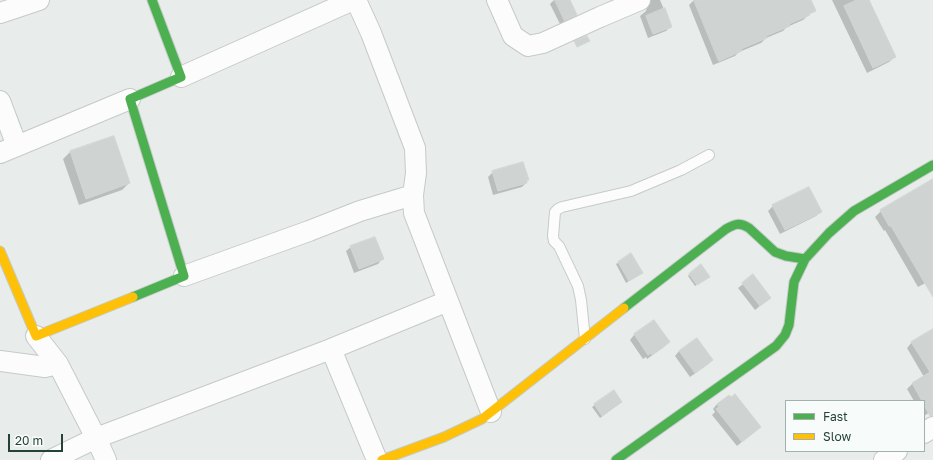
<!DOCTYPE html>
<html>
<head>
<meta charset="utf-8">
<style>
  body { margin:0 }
  #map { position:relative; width:933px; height:460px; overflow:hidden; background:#e8edeb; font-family:"Golos Text",sans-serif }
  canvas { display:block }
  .legend { position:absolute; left:785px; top:400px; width:140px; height:52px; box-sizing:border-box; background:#f7fbf9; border:1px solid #a3b1ad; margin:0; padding:5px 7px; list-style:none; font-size:12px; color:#24423a }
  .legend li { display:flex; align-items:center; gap:8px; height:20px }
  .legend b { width:20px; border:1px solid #a3b1ad }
  .scale { position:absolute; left:8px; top:434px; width:55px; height:18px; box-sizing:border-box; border:2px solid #24423a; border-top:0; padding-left:5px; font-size:12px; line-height:14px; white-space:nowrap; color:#24423a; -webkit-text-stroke:3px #f7fbf9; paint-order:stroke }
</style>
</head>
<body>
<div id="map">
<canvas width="933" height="460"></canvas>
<ul class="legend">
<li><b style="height:5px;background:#4caf50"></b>Fast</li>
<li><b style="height:5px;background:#ffc107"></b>Slow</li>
</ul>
<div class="scale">20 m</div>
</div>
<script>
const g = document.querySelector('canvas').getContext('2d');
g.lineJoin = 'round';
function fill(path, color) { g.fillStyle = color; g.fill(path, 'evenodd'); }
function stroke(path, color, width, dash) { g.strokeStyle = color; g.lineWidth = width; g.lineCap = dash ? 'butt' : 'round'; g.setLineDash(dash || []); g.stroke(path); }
fill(new Path2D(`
  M 554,0 L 569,0 L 576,15 L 571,19 L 560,24 L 550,4 Z
  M 646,0 L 660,0 L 671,26 L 666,31 L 648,38 L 640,16 L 646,11 L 647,6 Z
  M 694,0 L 810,0 L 814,10 L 803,20 L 787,27 L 783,31 L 766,38 L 761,43 L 739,52 L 735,56 L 713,65 L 689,5 Z
  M 832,0 L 869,0 L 895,57 L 889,62 L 867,73 Z
  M 114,137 L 129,183 L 122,190 L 79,205 L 63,159 L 70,152 Z
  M 493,172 L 526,181 L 526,183 L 522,187 L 493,195 L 488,177 Z
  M 933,181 L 933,279 L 918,287 L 885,230 L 884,231 L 875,217 L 881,211 Z
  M 773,206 L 821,211 L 816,216 L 780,234 L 768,211 Z
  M 351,247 L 382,259 L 378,264 L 354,273 L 346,251 Z
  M 631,255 L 642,273 L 626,283 L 616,264 Z
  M 690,274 L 706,279 L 695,286 L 688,276 Z
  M 743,284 L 770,298 L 755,310 L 738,288 Z
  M 654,321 L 668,342 L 664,347 L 647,359 L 646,357 L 643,359 L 630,340 L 634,335 Z
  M 933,330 L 933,417 L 930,412 L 924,416 L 924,401 L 914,401 L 907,389 L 913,383 L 924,377 L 907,348 L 912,342 Z
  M 679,351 L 712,360 L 707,365 L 690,377 L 675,356 Z
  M 613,392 L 619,404 L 600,418 L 592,407 Z
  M 729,396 L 760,427 L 737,446 L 712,415 L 715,412 L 713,409 L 717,404 Z`), '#0003');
const building = new Path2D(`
  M 555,0 L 570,0 L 577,15 L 565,21 Z
  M 694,0 L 811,0 L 816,11 L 809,14 L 810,15 L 789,24 L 790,26 L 766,36 L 767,38 L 741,49 L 742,51 L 719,61 Z
  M 857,0 L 869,0 L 896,57 L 873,68 L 844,6 Z
  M 665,8 L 672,27 L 653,34 L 646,16 Z
  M 587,36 L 590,41 L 577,47 L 574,41 Z
  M 114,136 L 130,183 L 86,199 L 70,151 Z
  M 523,162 L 529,180 L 527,180 L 527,183 L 498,191 L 492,171 Z
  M 933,179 L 933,297 L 891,226 L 889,226 L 880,210 Z
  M 809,187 L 822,212 L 785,230 L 772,205 Z
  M 375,237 L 384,259 L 359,269 L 350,246 Z
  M 631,253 L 643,273 L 629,281 L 618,262 Z
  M 701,264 L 710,277 L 697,285 L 689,274 Z
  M 753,274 L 771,298 L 760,306 L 742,283 Z
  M 654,320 L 670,342 L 652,355 L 651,353 L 648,355 L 634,334 Z
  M 933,329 L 933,416 L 930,416 L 924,405 L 924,401 L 922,401 L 912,383 L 930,372 L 911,342 Z
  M 697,338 L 713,360 L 695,373 L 679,351 Z
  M 614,390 L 622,402 L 602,416 L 594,404 Z
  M 735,394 L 761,427 L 742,442 L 716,409 L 719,407 L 717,404 L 729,395 L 731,397 Z`);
fill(building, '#cfd4d2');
stroke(building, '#d1d6d4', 1);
const lane = new Path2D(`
  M 585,339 L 581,300 L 578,286 L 559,246 L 554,241 L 553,236 L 555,212 L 558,209 L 562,207 L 631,191 L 681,170 L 709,155`);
const street = new Path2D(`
  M 356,0 L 371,33 L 415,148 L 416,173 L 413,195 L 414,213 L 491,412
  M 497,0 L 513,36 L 528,46 L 543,43 L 600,17 L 640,0
  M 0,13 L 39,0
  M 181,77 L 353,0
  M 0,101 L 17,146
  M 0,153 L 130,99
  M 184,276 L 309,231 L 360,211 L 413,195
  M 331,349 L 377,460
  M 0,361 L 45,367 L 58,364 L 36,336
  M 58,364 L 96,438 L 106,460
  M 924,433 L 933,427
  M 51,460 L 96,438 L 331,349 L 448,301
  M 884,460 L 897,451`);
const fast = new Path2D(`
  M 133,297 L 184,276 L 130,99 L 181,77 L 152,0
  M 624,308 L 726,229 C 735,224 739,222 749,228 L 775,252 L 786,256 L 805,259
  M 616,460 L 776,346 L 785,335 L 789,325 L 794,282 L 805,259 L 829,233 L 854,211 L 933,165`);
const slow = new Path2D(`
  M 0,251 L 36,336 L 133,297
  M 382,460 L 444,437 L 482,419 L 624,308`);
stroke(lane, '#c5cac8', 12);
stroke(street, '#c5cac8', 22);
stroke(fast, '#c3cbc8', 11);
stroke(slow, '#c3cbc8', 11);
stroke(lane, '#fcfcfc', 10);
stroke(street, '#fcfcfc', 20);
stroke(fast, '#4caf50', 9);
stroke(slow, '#ffc107', 9);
</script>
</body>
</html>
